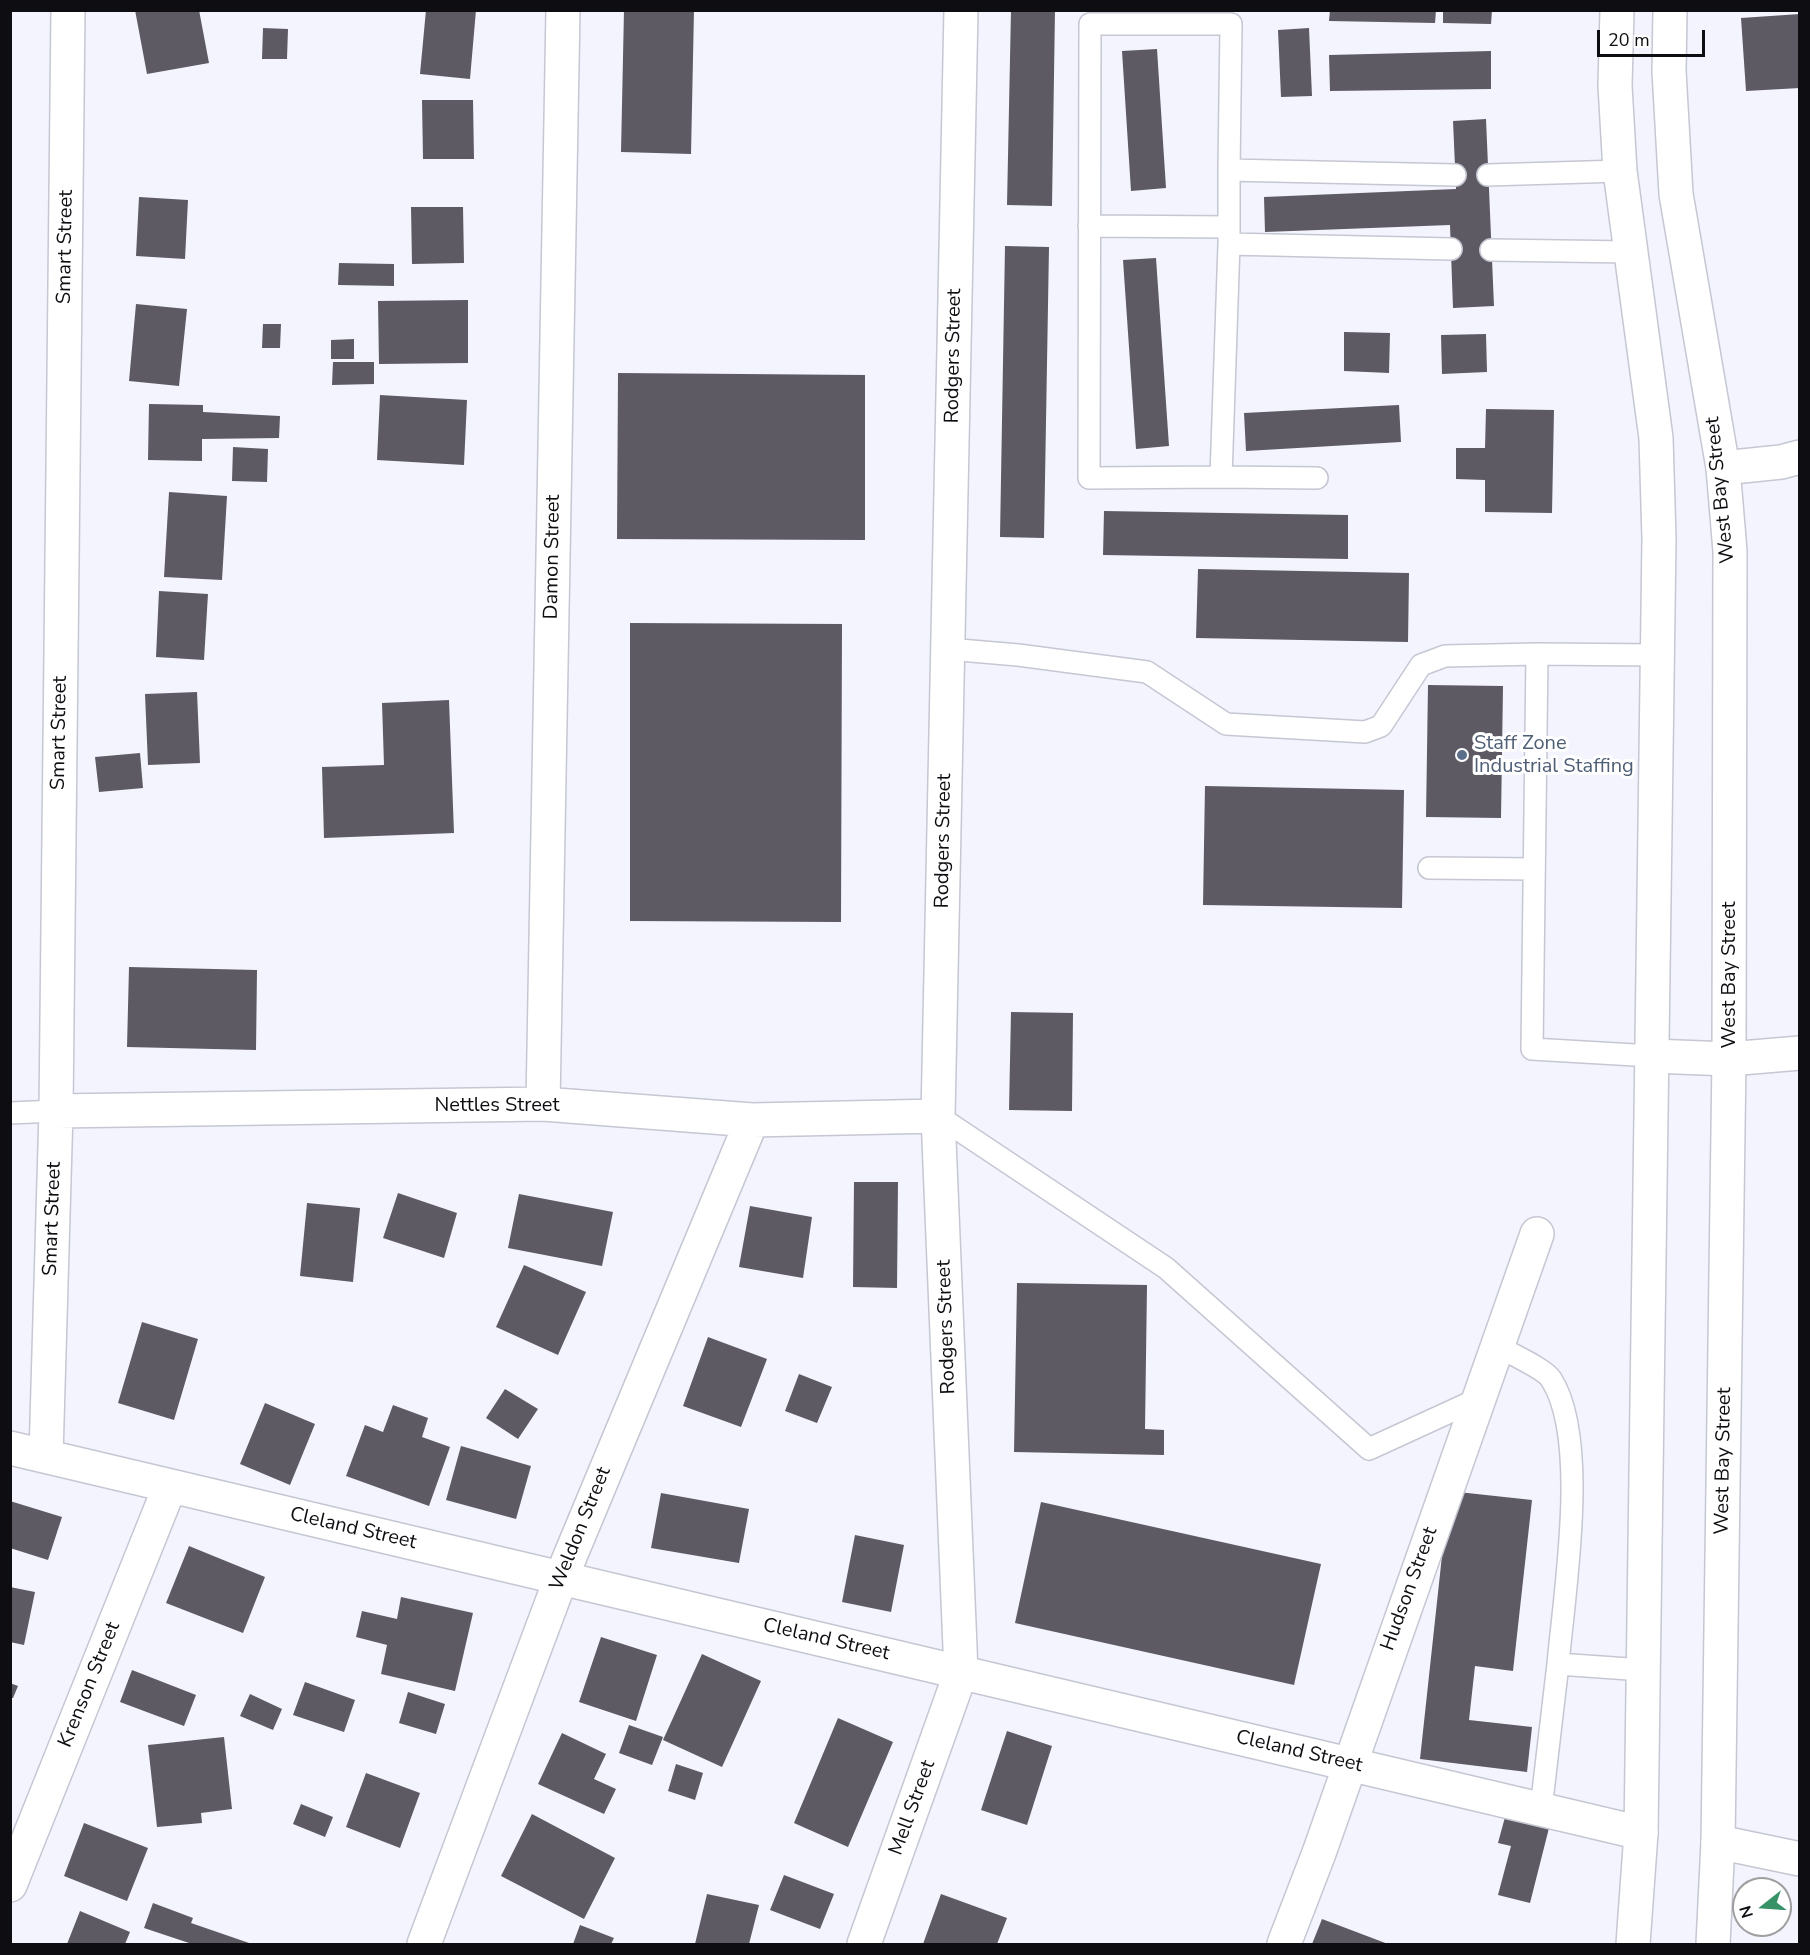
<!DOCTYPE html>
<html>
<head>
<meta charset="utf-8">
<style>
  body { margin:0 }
  #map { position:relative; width:1810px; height:1955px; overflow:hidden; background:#f3f4fe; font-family:"Nunito Sans",sans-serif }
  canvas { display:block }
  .frame { position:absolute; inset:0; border:12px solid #0e0e12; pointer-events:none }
  .north { position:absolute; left:1732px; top:1877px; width:60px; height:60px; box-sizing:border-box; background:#fff; border:2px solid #9f9fa0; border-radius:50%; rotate:253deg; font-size:16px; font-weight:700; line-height:24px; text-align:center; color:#0e0e12 }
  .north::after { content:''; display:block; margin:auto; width:21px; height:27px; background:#389267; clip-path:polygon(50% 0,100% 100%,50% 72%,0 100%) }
  .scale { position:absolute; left:1597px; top:30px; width:108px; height:27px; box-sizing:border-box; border:3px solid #0e0e12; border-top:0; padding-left:8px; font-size:18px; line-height:21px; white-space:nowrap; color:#0e0e12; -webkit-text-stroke:4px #fff; paint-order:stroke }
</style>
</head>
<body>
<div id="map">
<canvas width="1810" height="1955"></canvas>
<div class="frame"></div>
<div class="north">N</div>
<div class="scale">20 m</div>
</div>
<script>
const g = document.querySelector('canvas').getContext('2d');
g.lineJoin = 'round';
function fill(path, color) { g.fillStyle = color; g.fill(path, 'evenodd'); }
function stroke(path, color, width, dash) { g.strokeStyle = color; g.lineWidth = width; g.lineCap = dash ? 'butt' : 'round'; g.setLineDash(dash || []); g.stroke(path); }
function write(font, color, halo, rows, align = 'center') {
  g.font = font + ' "Nunito Sans",sans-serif'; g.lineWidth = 6; g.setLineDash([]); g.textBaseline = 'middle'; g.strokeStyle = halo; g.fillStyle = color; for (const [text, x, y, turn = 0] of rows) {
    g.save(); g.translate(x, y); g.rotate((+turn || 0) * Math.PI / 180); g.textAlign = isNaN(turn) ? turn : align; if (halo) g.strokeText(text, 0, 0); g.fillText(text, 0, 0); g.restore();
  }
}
fill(new Path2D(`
  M 135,10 L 199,10 L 209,63 L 147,74 Z
  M 426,10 L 476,10 L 470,79 L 420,74 Z
  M 624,10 L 694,10 L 691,154 L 621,152 Z
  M 1011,10 L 1055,10 L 1052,206 L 1007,205 Z
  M 1330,10 L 1436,10 L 1435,23 L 1329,21 Z
  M 1443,10 L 1492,10 L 1491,24 L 1443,23 Z
  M 1800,14 L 1800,88 L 1746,91 L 1741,18 Z
  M 263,28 L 288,29 L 287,59 L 262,59 Z
  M 1309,28 L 1312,96 L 1281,97 L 1278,30 Z
  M 1157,49 L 1166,188 L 1131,191 L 1122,51 Z
  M 1491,51 L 1491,89 L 1330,91 L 1329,55 Z
  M 422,100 L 473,100 L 474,159 L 423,159 Z
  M 1486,119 L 1494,306 L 1453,308 L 1450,225 L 1265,232 L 1264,197 L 1456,189 L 1453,121 Z
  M 139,197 L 188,200 L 185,259 L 136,256 Z
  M 411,207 L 463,207 L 464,263 L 412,264 Z
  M 1005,246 L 1049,247 L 1044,538 L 1000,537 Z
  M 1156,258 L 1169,446 L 1136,449 L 1123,260 Z
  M 339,263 L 394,264 L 394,286 L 338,285 Z
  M 468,300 L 468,363 L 379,364 L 378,301 Z
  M 136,304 L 187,309 L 179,386 L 129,381 Z
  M 263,324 L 281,324 L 280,348 L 262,348 Z
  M 1344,332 L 1390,333 L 1389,373 L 1344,371 Z
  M 1486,334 L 1487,372 L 1442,374 L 1441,335 Z
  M 354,339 L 354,359 L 331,359 L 331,340 Z
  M 333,362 L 374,362 L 374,384 L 332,385 Z
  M 618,373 L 865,375 L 865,540 L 617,539 Z
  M 380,395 L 467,400 L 464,465 L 377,460 Z
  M 149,404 L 203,405 L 203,412 L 280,416 L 279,438 L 202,439 L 202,461 L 148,460 Z
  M 1399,405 L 1401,442 L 1246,451 L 1244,413 Z
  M 1486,409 L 1554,410 L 1552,513 L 1485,512 L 1485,480 L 1456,479 L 1456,448 L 1485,448 Z
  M 233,447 L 268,449 L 267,482 L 232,481 Z
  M 169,492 L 227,496 L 222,580 L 164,577 Z
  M 1104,511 L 1348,515 L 1348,559 L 1103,555 Z
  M 1198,569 L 1409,573 L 1408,642 L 1196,638 Z
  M 159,591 L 208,594 L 204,660 L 156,657 Z
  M 630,623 L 842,624 L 841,922 L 630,921 Z
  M 1428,685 L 1503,686 L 1501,818 L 1426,817 Z
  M 197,692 L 200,763 L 148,765 L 145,694 Z
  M 449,700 L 454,833 L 324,838 L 322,767 L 384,765 L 382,703 Z
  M 140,753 L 143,788 L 99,792 L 95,757 Z
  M 1205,786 L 1404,790 L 1402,908 L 1203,905 Z
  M 129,967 L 257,970 L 256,1050 L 127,1047 Z
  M 1011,1012 L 1073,1013 L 1072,1111 L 1009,1110 Z
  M 854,1182 L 898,1182 L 897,1288 L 853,1287 Z
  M 398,1193 L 457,1213 L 444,1258 L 383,1238 Z
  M 519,1194 L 613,1212 L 602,1266 L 508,1248 Z
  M 307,1203 L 360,1208 L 353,1282 L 300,1276 Z
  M 750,1206 L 812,1217 L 803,1278 L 739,1267 Z
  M 524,1265 L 586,1292 L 558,1355 L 496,1327 Z
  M 1017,1283 L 1147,1285 L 1145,1429 L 1164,1430 L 1164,1455 L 1014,1452 Z
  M 142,1322 L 198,1339 L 174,1420 L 118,1403 Z
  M 708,1337 L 767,1359 L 741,1427 L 683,1406 Z
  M 799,1374 L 832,1387 L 817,1423 L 785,1411 Z
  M 505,1389 L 538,1409 L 518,1439 L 486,1418 Z
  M 265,1403 L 315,1424 L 290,1485 L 240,1464 Z
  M 393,1405 L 428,1418 L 422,1437 L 450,1447 L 429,1506 L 346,1476 L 365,1425 L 383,1432 Z
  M 461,1446 L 531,1466 L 516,1519 L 446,1500 Z
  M 1449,1491 L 1532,1500 L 1513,1671 L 1475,1666 L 1469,1720 L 1532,1727 L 1527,1772 L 1420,1759 Z
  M 661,1493 L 749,1509 L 739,1563 L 651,1548 Z
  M 10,1501 L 62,1517 L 48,1560 L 10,1548 Z
  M 1041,1502 L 1321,1564 L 1294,1685 L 1015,1623 Z
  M 855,1535 L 904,1545 L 891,1612 L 842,1602 Z
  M 189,1546 L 265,1577 L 243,1633 L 166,1603 Z
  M 10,1587 L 35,1592 L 24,1645 L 10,1642 Z
  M 401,1597 L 473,1613 L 455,1691 L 381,1674 L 387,1645 L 356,1637 L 362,1611 L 397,1619 Z
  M 601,1637 L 657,1655 L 636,1721 L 579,1702 Z
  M 702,1654 L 761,1681 L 722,1767 L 663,1740 Z
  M 132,1670 L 196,1695 L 184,1726 L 120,1702 Z
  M 305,1682 L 355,1700 L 344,1732 L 293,1715 Z
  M 10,1683 L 18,1686 L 13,1698 L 10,1698 Z
  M 408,1692 L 445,1704 L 436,1734 L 399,1723 Z
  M 250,1694 L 282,1709 L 273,1730 L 240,1716 Z
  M 838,1718 L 893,1742 L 848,1847 L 794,1823 Z
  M 629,1725 L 663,1737 L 652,1765 L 619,1753 Z
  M 1007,1731 L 1052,1746 L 1027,1825 L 981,1810 Z
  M 562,1733 L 606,1754 L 594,1779 L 616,1789 L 604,1814 L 538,1784 Z
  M 224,1737 L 232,1809 L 201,1813 L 202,1823 L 157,1827 L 148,1745 Z
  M 676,1764 L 703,1773 L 695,1800 L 668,1791 Z
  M 366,1773 L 420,1793 L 400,1848 L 346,1827 Z
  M 301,1804 L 333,1817 L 325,1837 L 293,1824 Z
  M 532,1814 L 615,1858 L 584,1919 L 501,1876 Z
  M 1505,1817 L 1549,1828 L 1530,1903 L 1498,1895 L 1511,1846 L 1498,1843 Z
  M 84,1823 L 148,1848 L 127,1901 L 64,1876 Z
  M 784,1875 L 834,1894 L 820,1929 L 770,1910 Z
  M 707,1894 L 759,1905 L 749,1944 L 695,1944 Z
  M 941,1894 L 1007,1918 L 997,1944 L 923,1944 Z
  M 153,1903 L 193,1918 L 191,1923 L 252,1944 L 192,1944 L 144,1928 Z
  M 80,1911 L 130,1932 L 125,1944 L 67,1944 Z
  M 1322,1919 L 1388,1944 L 1312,1944 Z
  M 580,1925 L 614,1938 L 611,1944 L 573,1944 Z`), '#5e5a64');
const service = new Path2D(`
  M 1488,175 L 1620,171
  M 1089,226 L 1228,227
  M 1229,244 L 1221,477 L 1089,478 L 1090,24 L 1231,24 L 1229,170
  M 1451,249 L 1229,244 L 1229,170 L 1455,175
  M 1491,250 L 1631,252
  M 1221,477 L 1317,478
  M 948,649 L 1018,655 L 1147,672 L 1226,724 L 1365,732 L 1381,726 L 1421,665 L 1445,656 L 1537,654
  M 1429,868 L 1534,869
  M 1652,1056 L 1532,1049 L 1537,654 L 1658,655
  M 10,1113 L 56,1111
  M 938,1116 L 1166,1268 L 1369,1449 L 1478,1399
  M 1497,1346 C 1509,1353 1545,1369 1551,1379 C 1590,1439 1564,1594 1558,1664 L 1643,1670
  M 1541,1809 L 1558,1664`);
const minor = new Path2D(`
  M 1723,468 L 1781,462 L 1800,457
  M 1652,1056 L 1729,1059 L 1800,1053
  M 543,1104 L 563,10
  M 56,1111 L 543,1104 L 752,1120 L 938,1116
  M 10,1448 L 1641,1833
  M 46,1456 L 56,1111 L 68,10
  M 1718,1842 L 1800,1859
  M 10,1885 L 170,1486
  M 424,1944 L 561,1578 L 752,1120
  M 864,1944 L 961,1672 L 938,1116 L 961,10
  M 1284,1944 L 1319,1853 L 1537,1234`);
const primary = new Path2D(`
  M 1617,10 L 1615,86 L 1620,171 L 1656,438 L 1659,539 L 1641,1833 L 1633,1944
  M 1670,10 L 1669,71 L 1676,194 L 1723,468 L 1730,551 L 1729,1059 L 1718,1842 L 1713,1944`);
stroke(service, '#c5c7d2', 24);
stroke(minor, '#c5c7d2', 36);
stroke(primary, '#c5c7d2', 36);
stroke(service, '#fff', 21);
stroke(minor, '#fff', 33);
stroke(primary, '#fff', 33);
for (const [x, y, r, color] of [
  [1462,755,6,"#5c6f8a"]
]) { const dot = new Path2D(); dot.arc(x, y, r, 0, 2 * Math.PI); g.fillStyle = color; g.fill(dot); stroke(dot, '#fff', 2); }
write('20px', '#0e0e12', '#fff', [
  ["Smart Street",66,247,-89],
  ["Rodgers Street",954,356,-89],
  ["West Bay Street",1721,490,-96],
  ["Damon Street",553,557,-89],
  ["Smart Street",60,733,-89],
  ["Rodgers Street",944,841,-89],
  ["West Bay Street",1730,975,-90],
  ["Nettles Street",497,1106],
  ["Smart Street",53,1219,-88],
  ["Rodgers Street",947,1327,-92],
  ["West Bay Street",1724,1461,-89],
  ["Cleland Street",353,1529,13],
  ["Weldon Street",581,1529,-68],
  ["Hudson Street",1410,1589,-70],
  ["Cleland Street",826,1640,13],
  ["Krenson Street",90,1685,-68],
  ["Cleland Street",1299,1752,13],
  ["Mell Street",913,1808,-70]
]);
write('20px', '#4e5e75', '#fff', [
  ["Staff Zone",1474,744],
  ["Industrial Staffing",1474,767]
], 'left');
</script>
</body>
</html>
